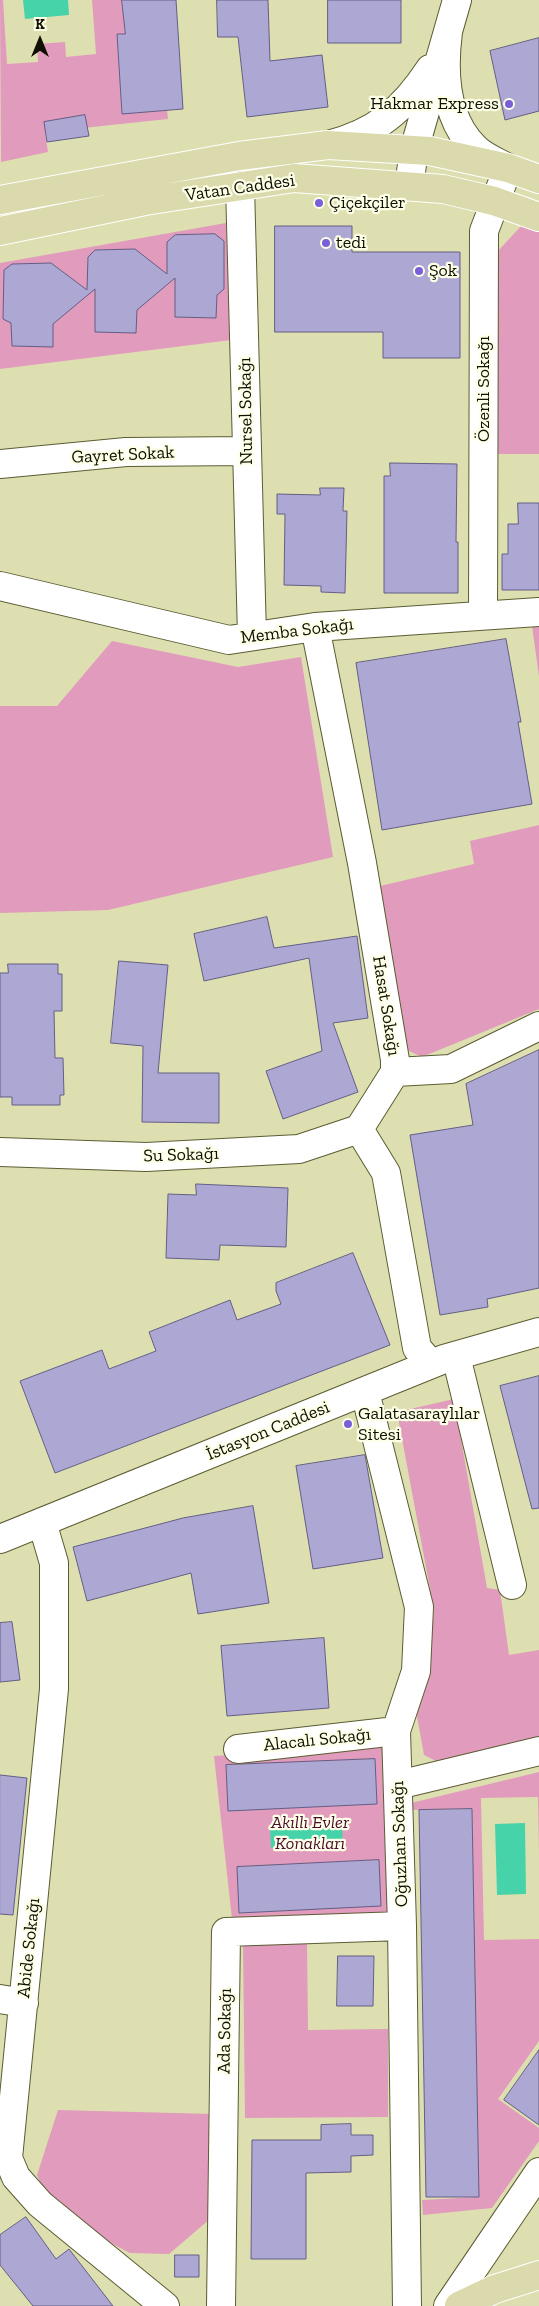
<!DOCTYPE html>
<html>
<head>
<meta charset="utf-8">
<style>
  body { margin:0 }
  #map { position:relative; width:539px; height:2306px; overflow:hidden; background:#dedfb1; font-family:"Zilla Slab",serif }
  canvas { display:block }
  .north { position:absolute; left:15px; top:15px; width:50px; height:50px; -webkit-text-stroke:4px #fdffe7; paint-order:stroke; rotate:0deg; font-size:14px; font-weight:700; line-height:20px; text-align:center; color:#101002 }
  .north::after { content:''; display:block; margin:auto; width:18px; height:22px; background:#101002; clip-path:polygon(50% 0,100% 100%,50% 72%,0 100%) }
</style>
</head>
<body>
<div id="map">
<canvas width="539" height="2306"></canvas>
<div class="north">K</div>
</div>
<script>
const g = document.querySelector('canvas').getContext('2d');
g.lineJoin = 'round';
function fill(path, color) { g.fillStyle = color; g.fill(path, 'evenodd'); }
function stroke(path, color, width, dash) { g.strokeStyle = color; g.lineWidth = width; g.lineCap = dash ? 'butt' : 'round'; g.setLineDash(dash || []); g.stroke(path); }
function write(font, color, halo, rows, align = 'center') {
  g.font = font + ' "Zilla Slab",serif'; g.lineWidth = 4.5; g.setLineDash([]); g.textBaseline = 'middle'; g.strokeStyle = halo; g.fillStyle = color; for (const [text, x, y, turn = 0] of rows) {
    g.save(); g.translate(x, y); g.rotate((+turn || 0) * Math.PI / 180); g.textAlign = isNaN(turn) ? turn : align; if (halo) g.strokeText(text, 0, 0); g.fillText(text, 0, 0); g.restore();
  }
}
fill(new Path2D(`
  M 0,0 L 3,0 L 7,64 L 38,62 L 37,44 L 65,42 L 66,57 L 96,54 L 92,0 L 122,0 L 125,34 L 117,34 L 122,113 L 167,110 L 168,119 L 45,132 L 48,152 L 1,162 Z
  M 226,223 L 231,340 L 0,369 L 0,263 Z
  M 522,225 L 539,230 L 539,454 L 495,454 L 497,252 Z
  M 539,625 L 539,676 L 532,626 Z
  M 112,641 L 238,667 L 301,657 L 333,857 L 108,910 L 0,913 L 0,706 L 57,706 Z
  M 539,825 L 539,1009 L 422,1057 L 407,1050 L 380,886 L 474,864 L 470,841 Z
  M 454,1399 L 487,1588 L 500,1590 L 509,1655 L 539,1650 L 539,1746 L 450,1768 L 424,1755 L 416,1711 L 427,1678 L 434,1610 L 397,1412 Z
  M 390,1746 L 395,1913 L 232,1919 L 214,1756 Z
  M 539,1772 L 539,1855 L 538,1797 L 481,1798 L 484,1940 L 539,1939 L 539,2041 L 498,2099 L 539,2128 L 539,2141 L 492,2208 L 423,2215 L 422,2200 L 478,2197 L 472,1809 L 411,1810 L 411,1803 Z
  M 307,1941 L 308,2030 L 388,2029 L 388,2117 L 245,2118 L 243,1942 Z
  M 58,2110 L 214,2114 L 210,2219 L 169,2254 L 130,2253 L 82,2228 L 46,2195 L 37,2175 Z`), '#e19bbc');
fill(new Path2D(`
  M 23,0 L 68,0 L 69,15 L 25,19 Z
  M 525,1823 L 526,1894 L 497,1895 L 495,1824 Z
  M 342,1827 L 343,1846 L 271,1848 L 270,1829 Z`), '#46d3a9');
const building = new Path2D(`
  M 122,0 L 176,0 L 183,109 L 122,114 L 117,34 L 125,34 Z
  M 217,0 L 268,0 L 270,61 L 322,55 L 328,107 L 247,117 L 238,37 L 218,37 Z
  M 328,0 L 401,0 L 401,43 L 328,43 Z
  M 539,38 L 539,111 L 505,120 L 490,51 Z
  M 85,115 L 89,136 L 47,142 L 44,122 Z
  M 275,226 L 352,226 L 352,252 L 460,252 L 460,358 L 383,358 L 383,332 L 275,332 Z
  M 215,234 L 224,241 L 224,289 L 217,295 L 216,318 L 175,317 L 175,278 L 137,310 L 136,333 L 95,332 L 95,289 L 53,324 L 53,347 L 12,346 L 11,323 L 3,319 L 4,270 L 12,264 L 51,263 L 87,290 L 88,257 L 95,250 L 135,249 L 167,274 L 167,242 L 175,235 Z
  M 390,463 L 457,464 L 456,542 L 458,542 L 458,593 L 384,593 L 384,476 L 390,476 Z
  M 320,488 L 344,488 L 343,511 L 347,511 L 345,593 L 321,592 L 321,586 L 284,585 L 285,514 L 277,514 L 277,494 L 320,495 Z
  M 518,503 L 539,503 L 539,590 L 502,590 L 502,554 L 508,554 L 508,524 L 518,524 Z
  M 506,639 L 521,722 L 518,722 L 532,804 L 382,830 L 356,663 Z
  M 267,917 L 274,948 L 357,936 L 368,1018 L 333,1023 L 358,1092 L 283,1119 L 266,1071 L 322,1051 L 309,958 L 204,981 L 194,934 Z
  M 119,961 L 168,965 L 158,1073 L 219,1073 L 219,1123 L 142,1122 L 143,1046 L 111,1043 Z
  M 8,964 L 58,964 L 58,974 L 62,974 L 62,1011 L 54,1011 L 55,1058 L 63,1058 L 64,1095 L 60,1095 L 60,1105 L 12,1105 L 12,1097 L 0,1097 L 0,973 L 8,973 Z
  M 539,1050 L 539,1288 L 487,1299 L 488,1307 L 440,1315 L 410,1135 L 473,1125 L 466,1084 Z
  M 196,1184 L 288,1188 L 286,1247 L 220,1245 L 219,1260 L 166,1258 L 168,1194 L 196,1195 Z
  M 353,1253 L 390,1345 L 55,1473 L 20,1381 L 102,1350 L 109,1369 L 156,1351 L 149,1332 L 230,1300 L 237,1320 L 281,1304 L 276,1291 L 276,1283 Z
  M 539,1376 L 539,1508 L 532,1509 L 500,1386 Z
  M 365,1455 L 383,1558 L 313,1569 L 296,1466 Z
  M 253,1506 L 269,1603 L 198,1614 L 191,1573 L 87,1601 L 73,1547 L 183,1518 Z
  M 12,1622 L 20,1680 L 0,1682 L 0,1623 Z
  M 324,1638 L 329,1708 L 227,1716 L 221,1646 Z
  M 375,1759 L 377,1804 L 228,1811 L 226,1765 Z
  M 0,1775 L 27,1778 L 13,1915 L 0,1914 Z
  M 472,1809 L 479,2197 L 426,2197 L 419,1810 Z
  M 379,1860 L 381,1906 L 239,1913 L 237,1867 Z
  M 338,1956 L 374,1956 L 373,2006 L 337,2006 Z
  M 539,2050 L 539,2125 L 504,2100 Z
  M 351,2124 L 351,2135 L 373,2135 L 373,2155 L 351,2156 L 351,2172 L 306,2173 L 306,2259 L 251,2259 L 252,2140 L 321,2140 L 321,2125 Z
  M 26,2217 L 56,2259 L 69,2249 L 113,2306 L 33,2306 L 0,2265 L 0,2235 Z
  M 175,2255 L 199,2255 L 199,2277 L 175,2277 Z`);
fill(building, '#aca8d3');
stroke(building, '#635e85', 1);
const minor = new Path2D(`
  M 448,32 C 443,71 444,118 475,148 C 484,157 497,162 508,168 L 484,231 L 483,614
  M 328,145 C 376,133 403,110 430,69
  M 240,186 L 252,636
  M 409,186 L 414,150 L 457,0
  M 0,464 L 126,452 L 247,451
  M 0,586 L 229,640 L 315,627 L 539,612
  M 315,627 L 362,863 L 395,1060 L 395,1072 L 359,1129
  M 395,1072 L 451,1069 L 539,1026
  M 359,1129 L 386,1173 L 417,1348 L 431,1364
  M 0,1152 L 146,1157 L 299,1149 L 359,1129
  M 456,1356 L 512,1585
  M 365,1392 L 419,1607 L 416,1671 L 396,1731 L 402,1926 L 407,2306
  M 42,1522 L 54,1563 L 54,1689 L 8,2158 L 16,2177 L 40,2204 L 165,2306
  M 0,1539 L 444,1359 L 539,1332
  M 238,1749 L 396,1731
  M 398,1785 L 539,1751
  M 0,1999 L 24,2003
  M 221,2306 L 226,1932 L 402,1926
  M 448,2306 L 539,2172`);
const major = new Path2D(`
  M 0,200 L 239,156 L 328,145 L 430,151 L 508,168 L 539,179
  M 0,231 L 145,201 L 294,178 L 443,189 L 494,201 L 539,217
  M 459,2306 L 495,2289 L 539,2275`);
stroke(minor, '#5c5c33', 30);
stroke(major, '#fff', 30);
stroke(minor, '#fff', 28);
stroke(major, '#dadaad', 28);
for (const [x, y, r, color] of [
  [509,104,5,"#795fda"],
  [319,203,5,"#795fda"],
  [326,243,5,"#795fda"],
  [419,271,5,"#795fda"],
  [348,1424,5,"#795fda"]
]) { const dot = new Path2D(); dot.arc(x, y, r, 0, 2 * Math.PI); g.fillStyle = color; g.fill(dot); stroke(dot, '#fdffe7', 2); }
write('18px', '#101002', '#fdffe7', [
  ["Hakmar Express",499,104,"right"],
  ["Çiçekçiler",329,203],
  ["tedi",336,243],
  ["Şok",429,271],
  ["Galatasaraylılar",358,1414],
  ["Sitesi",358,1435]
], 'left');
write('18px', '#101002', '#fdffe7', [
  ["Vatan Caddesi",240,188,-8],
  ["Özenli Sokağı",484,389,-90],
  ["Nursel Sokağı",246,411,-91],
  ["Gayret Sokak",123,455,-3],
  ["Memba Sokağı",297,631,-7],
  ["Hasat Sokağı",386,1006,81],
  ["Su Sokağı",181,1155,-2],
  ["İstasyon Caddesi",268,1431,-22],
  ["Alacalı Sokağı",317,1740,-6],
  ["Oğuzhan Sokağı",400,1844,-92],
  ["Abide Sokağı",29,1948,-84],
  ["Ada Sokağı",225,2031,-89]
]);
write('italic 18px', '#490c30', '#fdffe7', [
  ["Akıllı Evler",310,1823],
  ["Konakları",310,1844]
]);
</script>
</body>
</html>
